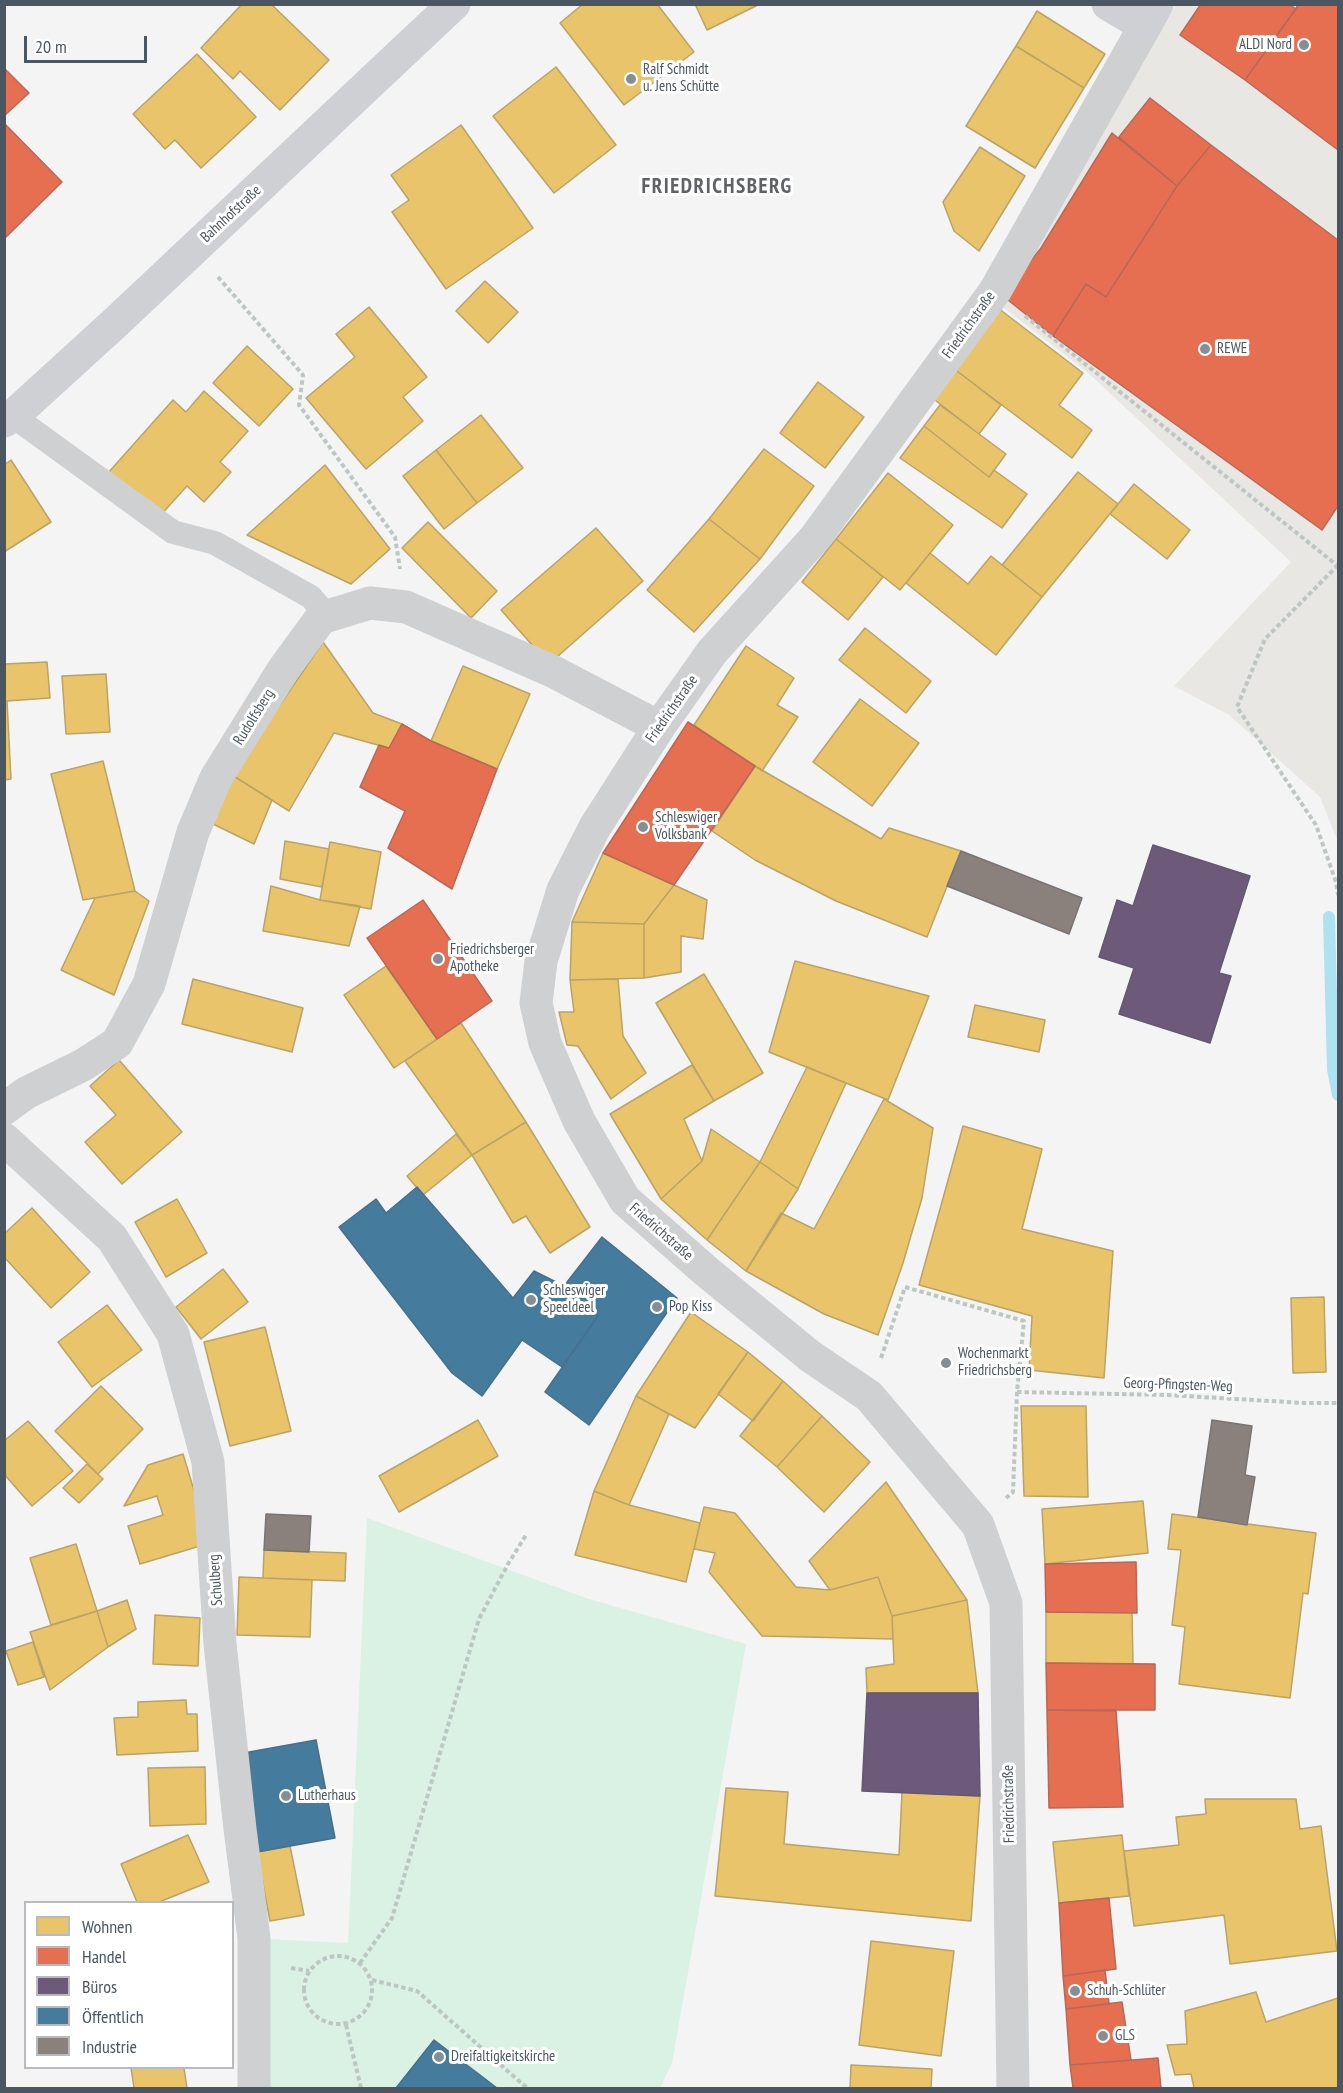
<!DOCTYPE html>
<html>
<head>
<meta charset="utf-8">
<style>
  body { margin:0 }
  #map { position:relative; width:1343px; height:2093px; overflow:hidden; background:#f4f4f4; font-family:"PT Sans Narrow",sans-serif }
  canvas { display:block }
  .frame { position:absolute; inset:0; border:6px solid #4a5661; pointer-events:none }
  .legend { position:absolute; left:24px; top:1901px; width:210px; height:168px; box-sizing:border-box; background:#fff; border:2px solid #b7bbc0; margin:0; padding:8px 10px; list-style:none; font-size:18px; color:#4a5661 }
  .legend li { display:flex; align-items:center; gap:12px; height:30px }
  .legend b { width:30px; border:2px solid #b7bbc0 }
  .scale { position:absolute; left:24px; top:36px; width:123px; height:27px; box-sizing:border-box; border:3px solid #4a5661; border-top:0; padding-left:8px; font-size:18px; line-height:21px; white-space:nowrap; color:#4a5661; -webkit-text-stroke:4px #fff; paint-order:stroke }
</style>
</head>
<body>
<div id="map">
<canvas width="1343" height="2093"></canvas>
<div class="frame"></div>
<ul class="legend">
<li><b style="height:16px;background:#e9c46a"></b>Wohnen</li>
<li><b style="height:16px;background:#e76f51"></b>Handel</li>
<li><b style="height:16px;background:#6d597a"></b>Büros</li>
<li><b style="height:16px;background:#457b9d"></b>Öffentlich</li>
<li><b style="height:16px;background:#8a817c"></b>Industrie</li>
</ul>
<div class="scale">20 m</div>
</div>
<script>
const g = document.querySelector('canvas').getContext('2d');
g.lineJoin = 'round';
function fill(path, color) { g.fillStyle = color; g.fill(path, 'evenodd'); }
function stroke(path, color, width, dash) { g.strokeStyle = color; g.lineWidth = width; g.lineCap = dash ? 'butt' : 'round'; g.setLineDash(dash || []); g.stroke(path); }
function write(font, color, halo, rows, align = 'center') {
  g.font = font + ' "PT Sans Narrow",sans-serif'; g.lineWidth = 6; g.setLineDash([]); g.textBaseline = 'middle'; g.strokeStyle = halo; g.fillStyle = color; for (const [text, x, y, turn = 0] of rows) {
    g.save(); g.translate(x, y); g.rotate((+turn || 0) * Math.PI / 180); g.textAlign = isNaN(turn) ? turn : align; if (halo) g.strokeText(text, 0, 0); g.fillText(text, 0, 0); g.restore();
  }
}
fill(new Path2D(`
  M 1175,5 L 1338,5 L 1338,842 L 1320,797 L 1229,715 L 1174,686 L 1291,562 L 1086,371 L 995,301 Z`), '#e8e7e3');
fill(new Path2D(`
  M 367,1518 L 589,1599 L 746,1644 L 672,2063 L 660,2088 L 266,2088 L 267,1939 L 348,1943 Z`), '#d9f2e3');
const homes = new Path2D(`
  M 242,4 L 271,4 L 329,60 L 280,110 L 240,71 L 233,79 L 201,48 Z
  M 583,4 L 657,4 L 694,52 L 624,105 L 560,23 Z
  M 695,4 L 760,4 L 707,30 Z
  M 1037,11 L 1105,54 L 1084,88 L 1016,46 Z
  M 1016,46 L 1084,88 L 1035,168 L 966,126 Z
  M 197,54 L 256,117 L 201,168 L 175,140 L 165,149 L 133,114 Z
  M 556,67 L 616,145 L 554,193 L 493,116 Z
  M 461,125 L 533,228 L 446,289 L 392,212 L 409,200 L 391,175 Z
  M 980,147 L 1025,176 L 979,251 L 954,231 L 943,202 Z
  M 485,281 L 518,312 L 488,343 L 456,311 Z
  M 369,307 L 427,377 L 403,397 L 423,421 L 366,469 L 306,398 L 355,357 L 336,334 Z
  M 998,308 L 1083,373 L 1059,405 L 1092,430 L 1072,458 L 953,368 Z
  M 247,346 L 293,389 L 259,426 L 213,383 Z
  M 953,368 L 1001,405 L 979,434 L 931,397 Z
  M 818,382 L 864,417 L 825,468 L 780,433 Z
  M 204,391 L 248,431 L 220,462 L 231,472 L 204,502 L 187,486 L 158,518 L 108,473 L 173,400 L 186,412 Z
  M 940,405 L 1006,454 L 989,477 L 924,426 Z
  M 481,415 L 523,468 L 477,503 L 436,450 Z
  M 924,426 L 989,477 L 994,470 L 1027,494 L 1002,528 L 900,458 Z
  M 764,449 L 814,486 L 760,559 L 709,519 Z
  M 436,450 L 477,503 L 444,529 L 403,476 Z
  M 11,460 L 51,522 L 4,552 L 4,465 Z
  M 325,465 L 390,549 L 351,584 L 247,535 Z
  M 1078,472 L 1118,504 L 1042,597 L 1002,565 Z
  M 888,473 L 953,525 L 900,590 L 836,539 Z
  M 1134,484 L 1190,530 L 1167,559 L 1110,514 Z
  M 709,519 L 760,559 L 694,632 L 647,590 Z
  M 428,522 L 497,591 L 471,618 L 402,548 Z
  M 596,528 L 643,581 L 549,664 L 501,610 Z
  M 836,539 L 883,577 L 848,620 L 802,582 Z
  M 930,553 L 968,584 L 991,556 L 1042,597 L 996,655 L 906,583 Z
  M 865,628 L 931,681 L 906,713 L 839,660 Z
  M 323,642 L 373,713 L 402,724 L 389,748 L 334,733 L 289,811 L 232,775 Z
  M 746,646 L 794,678 L 777,705 L 798,717 L 762,771 L 694,725 Z
  M 47,662 L 50,698 L 7,701 L 11,779 L 4,780 L 4,664 Z
  M 463,666 L 530,694 L 497,769 L 431,741 Z
  M 106,674 L 110,732 L 66,734 L 62,676 Z
  M 860,699 L 919,743 L 872,806 L 813,762 Z
  M 103,761 L 135,891 L 83,900 L 51,774 Z
  M 755,766 L 881,839 L 889,828 L 961,851 L 927,937 L 836,901 L 755,860 L 712,831 Z
  M 232,775 L 272,800 L 254,844 L 211,823 Z
  M 285,841 L 329,849 L 322,887 L 280,879 Z
  M 330,842 L 381,852 L 371,909 L 320,900 Z
  M 603,853 L 674,885 L 644,924 L 572,922 Z
  M 674,885 L 707,900 L 703,939 L 681,936 L 681,972 L 644,978 L 644,924 Z
  M 271,886 L 320,900 L 360,906 L 349,946 L 263,931 Z
  M 135,891 L 149,901 L 114,995 L 61,970 L 95,898 Z
  M 572,922 L 644,924 L 644,978 L 570,980 Z
  M 795,961 L 929,996 L 888,1100 L 769,1052 Z
  M 386,966 L 437,1039 L 394,1068 L 344,995 Z
  M 704,974 L 763,1073 L 714,1101 L 656,1003 Z
  M 193,979 L 303,1008 L 292,1052 L 182,1024 Z
  M 618,979 L 623,1036 L 646,1073 L 611,1099 L 578,1046 L 567,1045 L 559,1012 L 574,1012 L 570,980 Z
  M 975,1005 L 1045,1020 L 1039,1052 L 968,1037 Z
  M 461,1023 L 526,1122 L 472,1155 L 405,1061 Z
  M 119,1060 L 182,1132 L 122,1184 L 85,1142 L 116,1115 L 90,1086 Z
  M 692,1065 L 714,1101 L 684,1119 L 702,1161 L 661,1199 L 610,1114 Z
  M 807,1067 L 846,1083 L 798,1189 L 760,1162 Z
  M 884,1099 L 933,1128 L 922,1198 L 903,1263 L 878,1335 L 824,1314 L 746,1271 L 781,1213 L 814,1229 Z
  M 526,1122 L 590,1227 L 550,1253 L 526,1216 L 513,1223 L 472,1155 Z
  M 963,1126 L 1042,1149 L 1022,1229 L 1113,1251 L 1104,1378 L 1029,1370 L 1032,1316 L 919,1285 Z
  M 711,1129 L 760,1162 L 707,1240 L 661,1199 L 702,1161 Z
  M 456,1134 L 472,1155 L 423,1195 L 407,1176 Z
  M 760,1162 L 798,1189 L 746,1271 L 707,1240 Z
  M 177,1199 L 207,1253 L 166,1277 L 135,1222 Z
  M 32,1208 L 90,1272 L 51,1308 L 4,1257 L 4,1234 Z
  M 223,1269 L 248,1302 L 201,1339 L 176,1307 Z
  M 1324,1297 L 1326,1372 L 1293,1373 L 1291,1298 Z
  M 107,1305 L 142,1350 L 92,1387 L 58,1342 Z
  M 691,1312 L 748,1352 L 695,1428 L 636,1396 Z
  M 265,1327 L 291,1431 L 230,1446 L 204,1342 Z
  M 748,1352 L 783,1381 L 753,1421 L 718,1394 Z
  M 783,1381 L 822,1416 L 777,1467 L 740,1436 Z
  M 101,1386 L 143,1429 L 98,1474 L 55,1431 Z
  M 636,1396 L 669,1414 L 629,1505 L 594,1491 Z
  M 1021,1406 L 1086,1406 L 1088,1497 L 1024,1496 Z
  M 822,1416 L 870,1462 L 824,1512 L 777,1467 Z
  M 478,1420 L 498,1456 L 399,1512 L 379,1476 Z
  M 28,1421 L 73,1471 L 32,1506 L 4,1474 L 4,1441 Z
  M 183,1454 L 210,1543 L 140,1564 L 128,1526 L 163,1515 L 157,1496 L 124,1506 L 148,1465 Z
  M 87,1464 L 103,1479 L 79,1503 L 63,1488 Z
  M 886,1482 L 967,1600 L 892,1616 L 878,1577 L 830,1590 L 809,1561 Z
  M 594,1491 L 629,1505 L 700,1523 L 686,1582 L 575,1555 Z
  M 1143,1501 L 1148,1553 L 1045,1564 L 1042,1509 Z
  M 704,1507 L 735,1513 L 796,1587 L 830,1590 L 878,1577 L 892,1616 L 893,1639 L 762,1636 L 709,1572 L 715,1553 L 694,1549 Z
  M 1172,1514 L 1316,1533 L 1308,1594 L 1303,1593 L 1290,1698 L 1179,1684 L 1185,1627 L 1172,1625 L 1181,1550 L 1168,1549 Z
  M 76,1544 L 97,1611 L 51,1625 L 30,1558 Z
  M 264,1550 L 346,1553 L 345,1581 L 263,1578 Z
  M 239,1577 L 312,1580 L 310,1637 L 237,1635 Z
  M 127,1600 L 136,1629 L 108,1647 L 97,1611 Z
  M 967,1600 L 978,1693 L 867,1693 L 866,1668 L 894,1664 L 892,1616 Z
  M 97,1611 L 108,1647 L 50,1690 L 30,1632 Z
  M 1046,1612 L 1132,1612 L 1133,1664 L 1046,1663 Z
  M 155,1615 L 200,1618 L 198,1666 L 153,1664 Z
  M 33,1642 L 44,1677 L 18,1685 L 6,1651 Z
  M 186,1700 L 187,1714 L 197,1714 L 198,1751 L 117,1755 L 114,1718 L 138,1717 L 138,1702 Z
  M 205,1767 L 206,1824 L 150,1826 L 148,1768 Z
  M 726,1788 L 788,1792 L 784,1844 L 899,1855 L 902,1792 L 980,1796 L 971,1921 L 715,1896 Z
  M 1205,1799 L 1296,1799 L 1300,1829 L 1321,1826 L 1337,1951 L 1230,1964 L 1224,1915 L 1134,1926 L 1124,1851 L 1179,1845 L 1176,1817 L 1206,1814 Z
  M 188,1835 L 209,1882 L 159,1902 L 137,1902 L 121,1864 Z
  M 1122,1835 L 1129,1896 L 1059,1903 L 1053,1842 Z
  M 290,1846 L 304,1915 L 270,1921 L 257,1852 Z
  M 871,1941 L 954,1951 L 941,2056 L 859,2045 Z
  M 1256,1992 L 1266,2022 L 1338,1998 L 1338,2088 L 1194,2088 L 1191,2074 L 1175,2075 L 1167,2045 L 1187,2044 L 1185,2011 Z
  M 851,2065 L 932,2069 L 931,2088 L 850,2088 Z
  M 131,2068 L 184,2068 L 187,2088 L 134,2088 Z`);
fill(homes, '#e9c46a');
stroke(homes, '#b9a367', 1.5);
const shops = new Path2D(`
  M 1201,4 L 1289,4 L 1296,9 L 1245,80 L 1180,35 Z
  M 1299,4 L 1338,4 L 1338,150 L 1245,80 Z
  M 4,68 L 29,93 L 4,116 Z
  M 1150,98 L 1211,145 L 1177,186 L 1119,137 Z
  M 4,123 L 62,182 L 4,239 Z
  M 1112,133 L 1177,186 L 1106,297 L 1086,284 L 1053,336 L 1003,296 L 1041,248 Z
  M 1211,145 L 1338,240 L 1338,506 L 1322,530 L 1053,336 L 1086,284 L 1106,297 L 1177,186 Z
  M 688,722 L 755,766 L 674,885 L 603,853 Z
  M 402,724 L 431,741 L 497,769 L 452,889 L 388,848 L 405,811 L 360,787 L 379,745 L 389,748 Z
  M 423,900 L 492,1001 L 437,1039 L 367,938 Z
  M 1136,1562 L 1137,1613 L 1046,1612 L 1045,1564 Z
  M 1046,1663 L 1155,1664 L 1155,1710 L 1047,1710 Z
  M 1047,1710 L 1116,1711 L 1123,1807 L 1049,1808 Z
  M 1109,1898 L 1116,1969 L 1063,1976 L 1059,1903 Z
  M 1105,1970 L 1109,2004 L 1066,2009 L 1063,1976 Z
  M 1122,2002 L 1131,2060 L 1070,2065 L 1066,2009 Z
  M 1158,2058 L 1161,2088 L 1073,2088 L 1070,2065 Z`);
fill(shops, '#e76f51');
stroke(shops, '#b86856', 1.5);
const offices = new Path2D(`
  M 1153,845 L 1250,876 L 1219,973 L 1231,976 L 1210,1043 L 1119,1014 L 1134,968 L 1099,957 L 1117,900 L 1133,906 Z
  M 867,1693 L 978,1693 L 980,1796 L 862,1791 Z`);
fill(offices, '#6d597a');
stroke(offices, '#625872', 1.5);
const public = new Path2D(`
  M 417,1187 L 513,1298 L 534,1271 L 564,1286 L 598,1316 L 562,1367 L 522,1340 L 482,1396 L 452,1373 L 339,1227 L 376,1199 L 386,1213 Z
  M 602,1237 L 677,1298 L 589,1425 L 545,1392 L 598,1316 L 564,1286 Z
  M 316,1740 L 335,1838 L 257,1852 L 238,1754 Z
  M 434,2040 L 497,2088 L 396,2088 Z`);
fill(public, '#457b9d');
stroke(public, '#46708b', 1.5);
const industry = new Path2D(`
  M 961,851 L 1082,898 L 1069,934 L 947,886 Z
  M 1212,1420 L 1252,1426 L 1245,1475 L 1255,1477 L 1247,1525 L 1198,1517 Z
  M 266,1514 L 311,1516 L 309,1552 L 264,1550 Z`);
fill(industry, '#8a817c');
stroke(industry, '#777474', 1.5);
stroke(new Path2D(`
  M 1329,917 L 1333,1069 L 1338,1095`), '#aee2f0', 12);
stroke(new Path2D(`
  M 218,277 L 303,375 L 299,405 L 395,537 L 400,569
  M 1025,316 L 1338,566
  M 1338,565 L 1265,639 L 1237,707 L 1316,825 L 1336,882 L 1338,895
  M 881,1358 L 905,1287 L 1024,1321 L 1017,1392 L 1013,1492 L 1006,1498
  M 1017,1392 L 1168,1395 L 1304,1403 L 1338,1403
  M304 1990a34 34 0 1 1 68 0a34 34 0 1 1-68 0Z
  M 360,1963 L 392,1918 L 479,1619 L 508,1564 L 526,1535
  M 291,1968 L 309,1971
  M 372,1980 L 417,1991 L 527,2088
  M 346,2025 L 361,2088`), '#bcc7c4', 4, [4.5, 3]);
stroke(new Path2D(`
  M 13,416 L 173,532 L 215,543 L 311,597 L 327,616`), '#ced0d2', 24);
stroke(new Path2D(`
  M 4,1109 L 26,1093 L 83,1065 L 117,1043 L 149,984 L 193,832 L 216,778 L 283,670 L 321,618 L 370,603 L 406,607 L 554,672 L 659,727
  M 4,1139 L 112,1238 L 173,1334 L 208,1462 L 220,1644 L 240,1829 L 254,1938 L 254,2088
  M 1013,2088 L 1006,1603 L 978,1525 L 869,1396 L 810,1356 L 707,1272 L 625,1200 L 579,1121 L 545,1043 L 536,1003 L 541,961 L 563,890 L 595,827 L 659,727 L 712,652 L 815,538 L 995,291 L 1145,26`), '#ced0d2', 33);
stroke(new Path2D(`
  M 1108,4 L 1145,26 L 1157,4
  M 4,421 L 13,416 L 116,322 L 454,4`), '#ced0d4', 33);
for (const [x, y, r, color] of [
  [1304,45,6,"#868d94"],
  [631,79,6,"#868d94"],
  [1205,349,6,"#868d94"],
  [643,827,6,"#868d94"],
  [438,959,6,"#868d94"],
  [531,1300,6,"#868d94"],
  [657,1307,6,"#868d94"],
  [946,1363,6,"#868d94"],
  [286,1796,6,"#868d94"],
  [1075,1991,6,"#868d94"],
  [1103,2036,6,"#868d94"],
  [439,2057,6,"#868d94"]
]) { const dot = new Path2D(); dot.arc(x, y, r, 0, 2 * Math.PI); g.fillStyle = color; g.fill(dot); stroke(dot, '#fff', 2); }
write('15px', '#4a5661', '#fff', [
  ["ALDI Nord",1292,45,"right"],
  ["Ralf Schmidt",643,70],
  ["u. Jens Schütte",643,87],
  ["REWE",1217,349],
  ["Schleswiger",655,818],
  ["Volksbank",655,835],
  ["Friedrichsberger",450,950],
  ["Apotheke",450,967],
  ["Schleswiger",543,1291],
  ["Speeldeel",543,1308],
  ["Pop Kiss",669,1307],
  ["Wochenmarkt",958,1354],
  ["Friedrichsberg",958,1371],
  ["Lutherhaus",298,1796],
  ["Schuh-Schlüter",1087,1991],
  ["GLS",1115,2036],
  ["Dreifaltigkeitskirche",451,2057]
], 'left');
write('15px', '#4a5661', '#fff', [
  ["Bahnhofstraße",231,214,-43],
  ["Friedrichstraße",969,325,-54],
  ["Friedrichstraße",672,709,-55],
  ["Rudolfsberg",254,717,-58],
  ["Friedrichstraße",661,1232,41],
  ["Georg-Pfingsten-Weg",1178,1385,2],
  ["Schulberg",216,1580,-94],
  ["Friedrichstraße",1009,1804,-91]
]);
g.letterSpacing = '1.5px';
write('bold 21px', '#5f6368', '#fff', [
  ["FRIEDRICHSBERG",717,187]
]);
g.letterSpacing = '0px';
</script>
</body>
</html>
